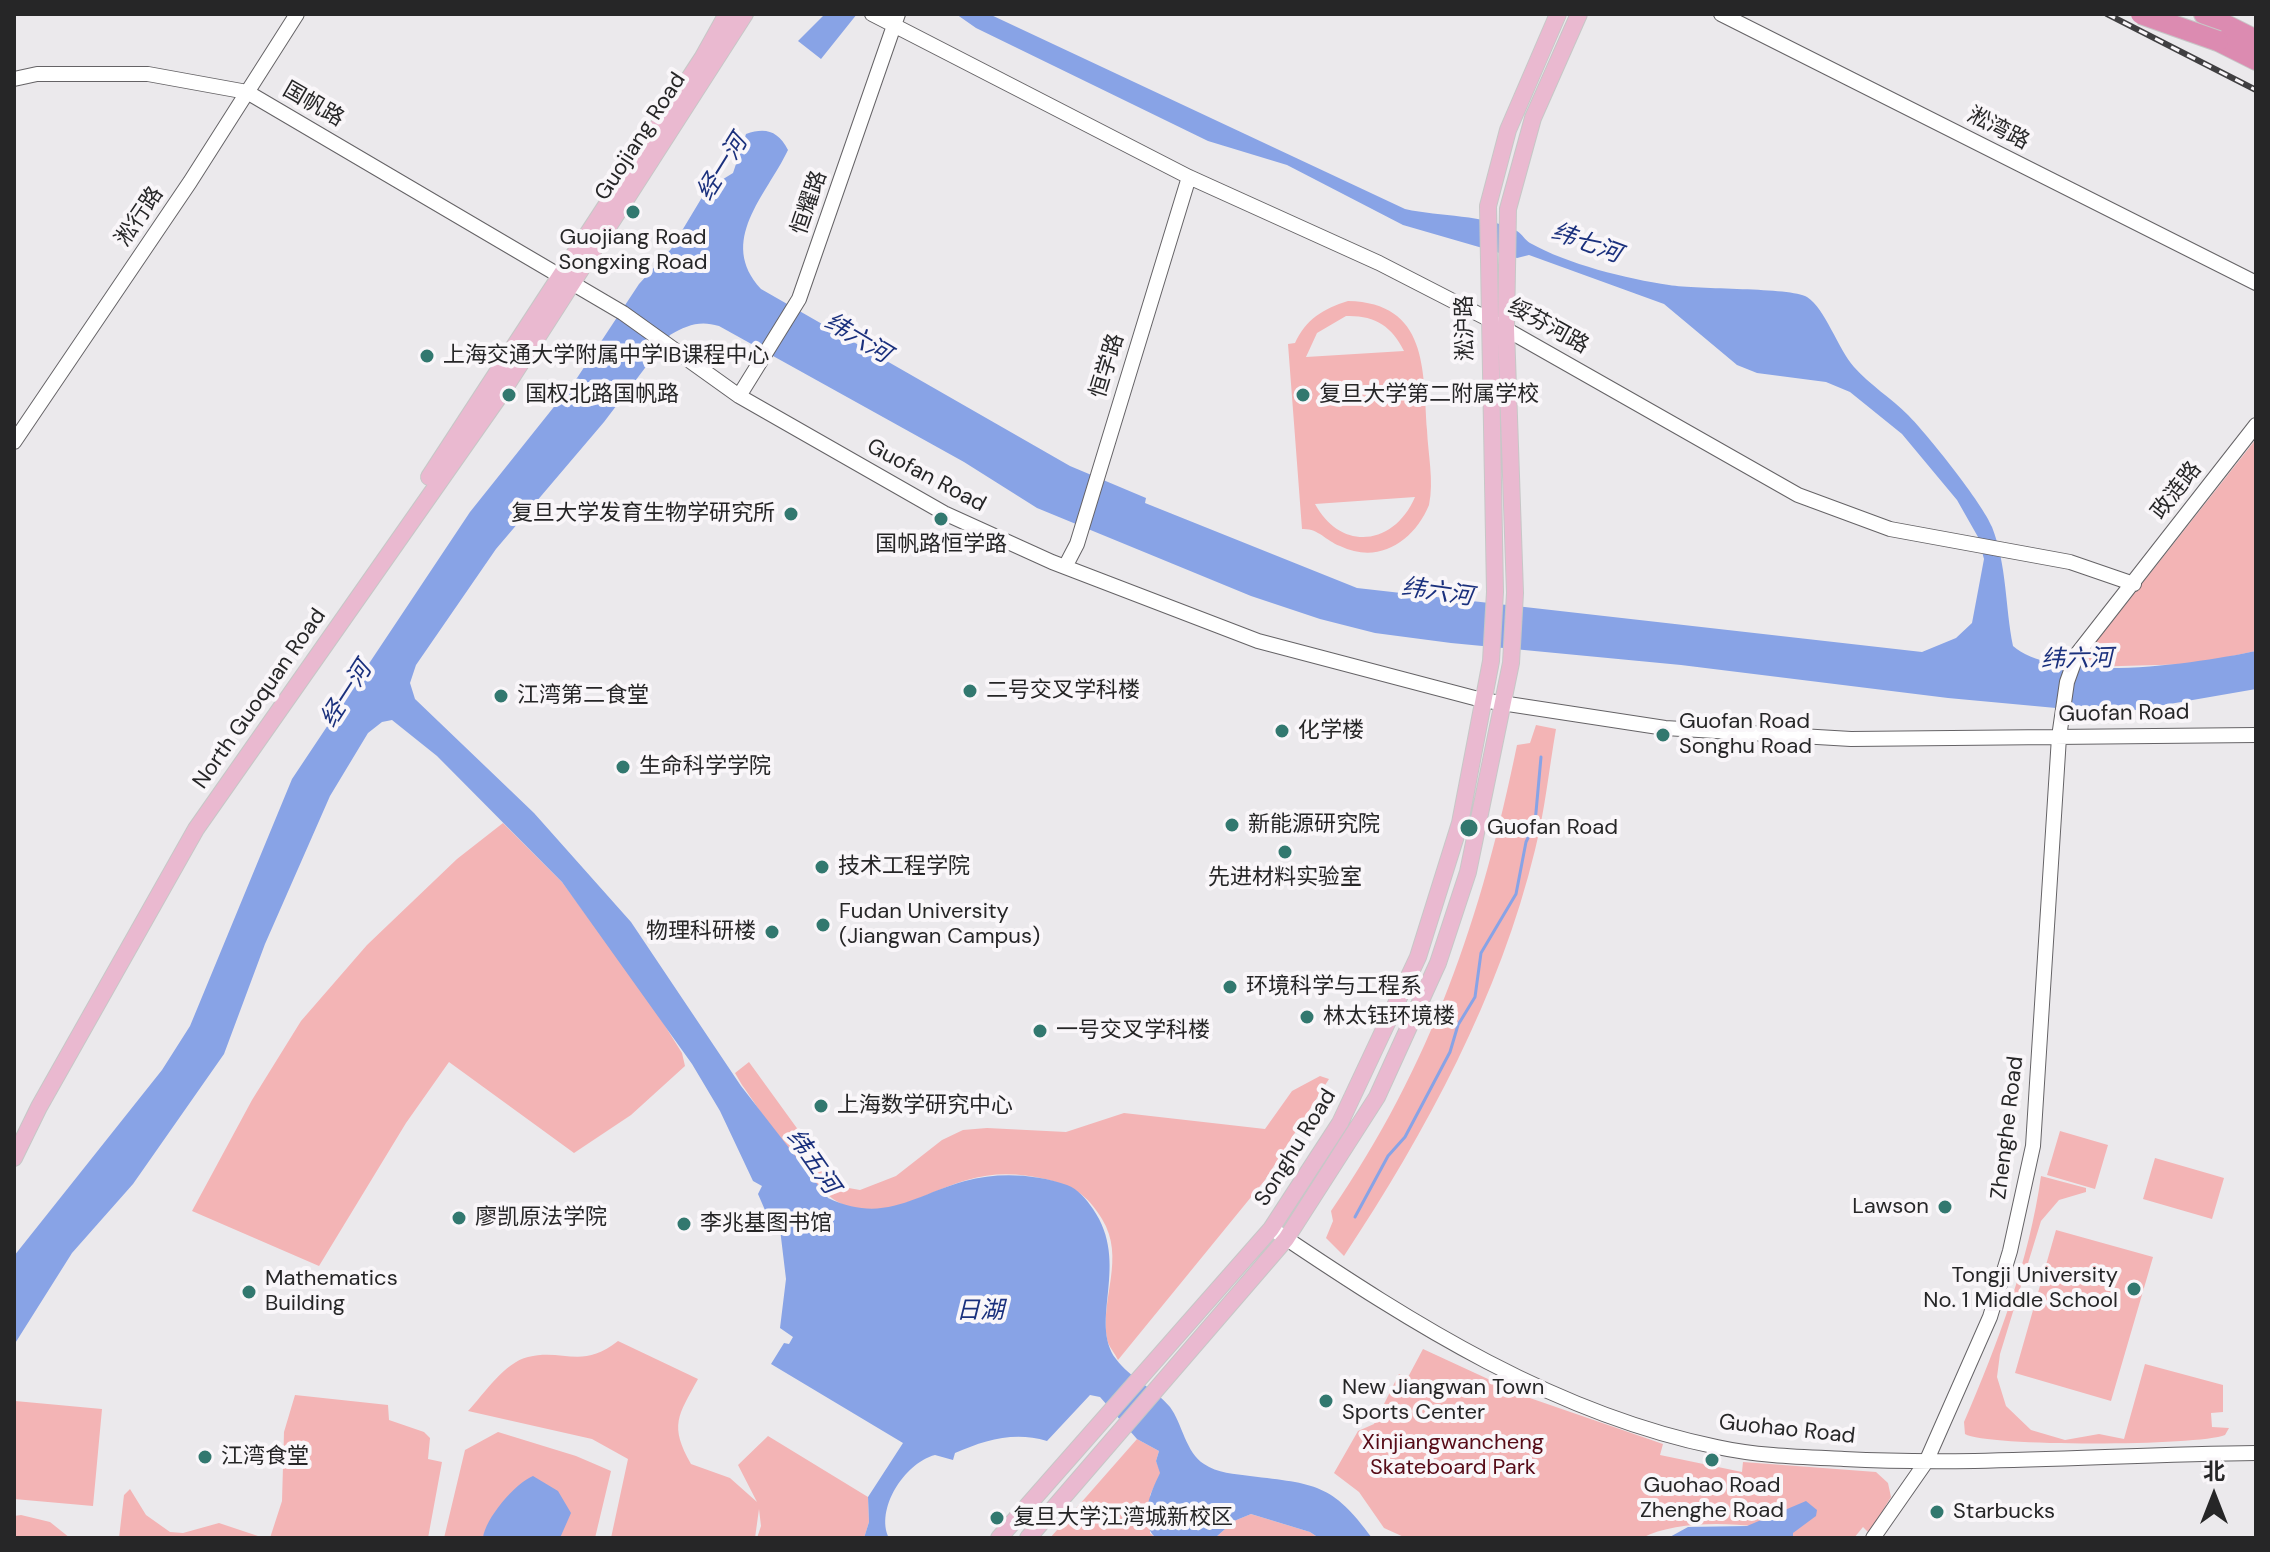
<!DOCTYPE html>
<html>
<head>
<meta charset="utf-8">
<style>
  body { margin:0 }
  #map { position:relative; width:2270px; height:1552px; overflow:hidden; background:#ebe9ec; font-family:"DM Sans","Noto Sans SC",sans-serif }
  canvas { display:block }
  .frame { position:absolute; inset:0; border:16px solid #262627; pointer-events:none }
  .north { position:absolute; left:2174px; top:1456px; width:80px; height:80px; -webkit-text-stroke:6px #f9f6f9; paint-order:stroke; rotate:0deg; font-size:22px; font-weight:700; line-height:32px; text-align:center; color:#262627 }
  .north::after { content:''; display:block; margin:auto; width:28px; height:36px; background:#262627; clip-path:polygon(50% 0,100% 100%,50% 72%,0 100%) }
</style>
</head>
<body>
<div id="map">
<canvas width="2270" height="1552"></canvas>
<div class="frame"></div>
<div class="north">北</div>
</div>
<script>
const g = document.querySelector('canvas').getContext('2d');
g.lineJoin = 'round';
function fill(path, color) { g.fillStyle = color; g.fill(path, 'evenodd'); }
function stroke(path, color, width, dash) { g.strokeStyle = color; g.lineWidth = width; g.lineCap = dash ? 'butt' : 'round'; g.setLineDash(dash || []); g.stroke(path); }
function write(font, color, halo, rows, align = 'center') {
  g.font = font + ' "DM Sans","Noto Sans SC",sans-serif'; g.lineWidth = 8; g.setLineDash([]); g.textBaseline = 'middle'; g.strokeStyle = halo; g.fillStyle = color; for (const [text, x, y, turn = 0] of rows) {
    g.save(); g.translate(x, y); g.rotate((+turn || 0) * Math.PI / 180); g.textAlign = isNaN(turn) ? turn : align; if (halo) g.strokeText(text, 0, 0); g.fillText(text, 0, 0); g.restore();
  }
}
fill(new Path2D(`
  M 1348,301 C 1428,303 1423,369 1427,430 C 1428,454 1434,481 1429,505 C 1414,541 1379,565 1340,546 C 1325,540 1318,528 1302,529 L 1288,344 L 1295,343 C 1306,319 1323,309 1348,301 ZM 1346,316 C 1374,315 1392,326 1404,351 L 1306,357 L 1317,333 ZM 1415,497 C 1394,546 1341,552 1315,504 Z
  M 2256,439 L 2256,651 L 2194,664 L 2085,667 L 2085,656 Z
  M 1536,725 L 1556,729 C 1549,769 1545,810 1535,850 C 1500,995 1426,1132 1344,1256 L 1326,1238 L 1333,1221 L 1331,1211 C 1431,1066 1482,916 1517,745 L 1530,743 Z
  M 503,823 L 562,882 L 647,997 L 682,1053 L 685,1066 L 631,1115 L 574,1153 L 449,1062 L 406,1123 L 319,1266 L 192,1211 L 252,1100 L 301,1021 L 367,945 L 457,859 Z
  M 749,1062 L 833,1178 L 843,1187 L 860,1190 L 896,1176 L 942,1140 L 963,1130 L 987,1128 L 1066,1132 L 1124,1113 L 1265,1129 L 1292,1091 L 1320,1076 L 1329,1079 L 1265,1180 L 1118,1360 C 1115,1353 1108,1346 1107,1339 C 1100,1298 1126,1258 1102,1219 C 1087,1194 1073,1186 1045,1179 C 1019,1173 993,1172 967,1180 C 928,1191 885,1222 844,1205 C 806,1188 767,1119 742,1085 L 735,1073 Z
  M 2060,1131 L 2108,1145 L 2095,1189 L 2047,1175 Z
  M 2155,1158 L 2224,1178 L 2212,1219 L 2143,1199 Z
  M 2041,1176 L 2086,1188 L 2086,1192 L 2059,1200 L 2041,1221 L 2000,1354 L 1997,1377 L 2006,1406 L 2031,1430 L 2065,1440 L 2099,1434 L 2124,1439 L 2145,1364 L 2223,1385 L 2223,1412 L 2211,1413 L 2212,1427 L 2229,1428 L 2225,1435 C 2199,1446 1986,1447 1965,1434 L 1964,1422 C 1998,1343 2029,1261 2041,1176 Z
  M 2056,1230 L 2153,1257 L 2111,1401 L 2015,1373 Z
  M 618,1341 L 698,1379 C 678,1416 669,1425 691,1464 L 730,1478 L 757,1502 L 738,1465 L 768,1436 L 868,1497 L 869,1522 L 864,1538 L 757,1538 L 761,1526 L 759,1509 L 755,1538 L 611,1538 L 628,1459 L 592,1439 L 468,1411 C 484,1394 505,1362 528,1357 C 563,1348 582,1370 618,1341 Z
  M 1423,1349 L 1527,1397 L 1663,1444 L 1660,1455 L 1742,1472 L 1743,1462 L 1876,1472 L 1888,1483 L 1891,1497 L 1869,1533 L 1863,1527 L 1854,1538 L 1793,1538 L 1793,1534 C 1752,1522 1680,1518 1642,1538 L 1406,1538 L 1384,1528 L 1359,1492 L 1334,1473 L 1358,1431 L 1374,1424 L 1399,1374 L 1407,1379 Z
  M 295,1395 L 388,1405 L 389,1420 L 424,1432 L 430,1438 L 428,1459 L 442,1462 L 428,1538 L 270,1538 L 282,1501 L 284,1432 Z
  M 15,1401 L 102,1409 L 93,1506 L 14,1499 Z
  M 498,1432 L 576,1456 L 611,1471 L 595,1538 L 444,1538 L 465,1450 Z
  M 1137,1439 L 1159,1451 L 1156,1461 L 1161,1473 L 1150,1495 L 1150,1533 L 1156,1538 L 1050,1538 Z
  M 130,1489 L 146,1515 L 170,1532 L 183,1533 L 219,1523 L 264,1538 L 119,1538 L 124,1495 Z
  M 1251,1514 L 1310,1532 L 1319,1538 L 1215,1538 L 1234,1521 Z
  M 21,1515 L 50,1522 L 70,1538 L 14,1538 L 14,1516 Z`), '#f3b4b5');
fill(new Path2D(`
  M 825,14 L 857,14 L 821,59 L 798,41 Z
  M 956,14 L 989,14 L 1405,209 C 1441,217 1483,214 1517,231 C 1522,234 1525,240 1530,243 C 1567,264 1627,279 1669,285 C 1698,290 1790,287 1807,297 C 1825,308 1838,349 1854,367 C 1870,385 1891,398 1908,415 C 1927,434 1983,504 1992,527 C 2007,565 2005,606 2013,646 C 2058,685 2199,663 2256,651 L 2256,689 L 2135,710 L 2056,708 L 1948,698 L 1681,665 L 1451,643 L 1375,633 L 1320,619 L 1251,596 L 1037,508 L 964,462 L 719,326 C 700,320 687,325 670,335 L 604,422 L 496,549 L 416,665 L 410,683 L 415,699 L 534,813 L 631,922 L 741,1086 L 828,1198 C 884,1224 912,1196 965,1181 C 998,1172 1035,1174 1067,1185 C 1078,1189 1086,1199 1093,1209 C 1131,1264 1088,1321 1116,1359 C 1130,1378 1155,1389 1170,1407 C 1182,1423 1186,1453 1204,1464 C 1217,1473 1235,1474 1250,1476 C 1315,1484 1332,1483 1372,1538 L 1319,1538 L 1310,1532 L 1251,1514 L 1234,1521 L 1215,1538 L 1156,1538 C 1137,1521 1151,1492 1160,1473 L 1156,1461 L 1159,1451 L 1137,1439 L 1100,1397 L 1090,1395 L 1047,1441 C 1014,1431 985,1440 955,1453 L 953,1460 L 935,1455 C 904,1463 875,1510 889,1538 L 864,1538 L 869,1522 L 868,1497 L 903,1443 L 771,1364 L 784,1343 L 789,1344 L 793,1337 L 780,1328 L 786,1279 L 780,1229 L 775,1230 L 772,1217 L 768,1217 L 758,1194 L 762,1186 L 753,1181 L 720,1111 L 692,1064 L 562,882 L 437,756 L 392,720 L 382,722 L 368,733 L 330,796 L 265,944 L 224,1054 L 133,1184 L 72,1253 L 14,1345 L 14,1256 L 162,1070 L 190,1026 L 292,779 L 470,512 L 577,378 L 639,284 L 671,249 L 707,189 L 733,173 L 746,134 C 766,127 778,131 788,150 C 766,196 717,241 761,289 L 1070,466 L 1146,498 L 1145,503 L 1357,588 L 1922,652 L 1956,638 L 1972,623 L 1984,559 L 1978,537 L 1957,500 L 1902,434 L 1850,392 L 1826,382 L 1757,373 L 1737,365 L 1664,304 L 1529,255 L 1517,258 L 1403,225 L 1287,165 L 1208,141 L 976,28 Z
  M 533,1476 L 558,1491 L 571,1513 L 560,1538 L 483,1538 C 485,1519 515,1483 533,1476 Z
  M 1806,1501 L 1817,1510 L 1816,1516 L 1793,1533 L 1793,1538 L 1668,1538 L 1688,1527 L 1747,1526 Z`), '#88a3e6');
stroke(new Path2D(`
  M 1355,1217 L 1388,1156 L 1405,1137 L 1450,1052 L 1458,1025 L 1475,997 L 1481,953 L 1516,894 L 1526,842 L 1535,823 L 1541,757`), '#88a3e6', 3);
const minor = new Path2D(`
  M 872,14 L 1189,177 L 1379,263 L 1488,319 L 1798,495 L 1890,529 L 2070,562 L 2134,584
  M 1721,14 L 2256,283
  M 14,79 L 37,74 L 148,74 L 247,92 L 623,313 L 739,396 L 944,513 L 1052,562 L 1258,641 L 1482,700 L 1665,728 L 1851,739 L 2256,735
  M 739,396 L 799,299 L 898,14
  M 14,442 L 190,182 L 297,14
  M 1065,567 L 1077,544 L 1189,177
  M 1278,1233 C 1413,1324 1555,1414 1717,1447 C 1758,1456 1801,1457 1844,1459 C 1981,1466 2119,1454 2256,1453
  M 1873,1538 L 1926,1462 L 1990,1317 L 2010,1251 L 2033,1146 L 2059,737 L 2067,682 L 2077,654 L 2256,425`);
const major = new Path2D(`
  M 429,477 L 703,57 L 727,14
  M 14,1158 L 39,1107 L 196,829 L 503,391 L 745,14
  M 999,1538 L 1271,1229 L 1340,1123 L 1418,957 L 1460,823 L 1491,661 L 1495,592 L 1488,206 L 1508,130 L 1558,14
  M 1028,1538 L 1286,1239 L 1377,1097 L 1438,963 L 1468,872 L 1511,663 L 1515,593 L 1506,329 L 1508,209 L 1533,118 L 1579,14`);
const highway = new Path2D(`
  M 2204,14 L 2256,40
  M 2218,41 L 2256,60`);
stroke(minor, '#656366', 16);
stroke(major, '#c7c7c7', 18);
stroke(highway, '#c7c7c7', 22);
stroke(minor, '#fff', 14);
stroke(major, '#eab9d0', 16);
stroke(highway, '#dc8bb1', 20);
const rail = new Path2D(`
  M 2107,14 L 2256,90`);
stroke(rail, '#403f41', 6);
stroke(rail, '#f9f6f9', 3, [9]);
const highwayBridge = new Path2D(`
  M 2141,14 L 2218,41`);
stroke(highwayBridge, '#c7c7c7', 22, []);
stroke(highwayBridge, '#dc8bb1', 20);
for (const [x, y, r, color] of [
  [633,212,8,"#32786f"],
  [427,356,8,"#32786f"],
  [509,395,8,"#32786f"],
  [1303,395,8,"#32786f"],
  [791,514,8,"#32786f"],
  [941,519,8,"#32786f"],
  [970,691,8,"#32786f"],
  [501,696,8,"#32786f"],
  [1282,731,8,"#32786f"],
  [1663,735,8,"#32786f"],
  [623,767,8,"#32786f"],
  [1232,825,8,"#32786f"],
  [1469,828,10,"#32786f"],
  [1285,852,8,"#32786f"],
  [822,867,8,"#32786f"],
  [823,925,8,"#32786f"],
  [772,932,8,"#32786f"],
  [1230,987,8,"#32786f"],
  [1307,1017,8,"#32786f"],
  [1040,1031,8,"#32786f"],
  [821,1106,8,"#32786f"],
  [1945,1207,8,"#32786f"],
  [459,1218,8,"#32786f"],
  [684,1224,8,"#32786f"],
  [2134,1289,8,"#32786f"],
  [249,1292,8,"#32786f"],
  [1326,1401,8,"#32786f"],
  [205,1457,8,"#32786f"],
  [1712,1460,8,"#32786f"],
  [1937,1512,8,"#32786f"],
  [997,1518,8,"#32786f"]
]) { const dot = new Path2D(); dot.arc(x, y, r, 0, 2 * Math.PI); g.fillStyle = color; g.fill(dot); stroke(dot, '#f9f6f9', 3); }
write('22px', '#262627', '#f9f6f9', [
  ["国帆路",313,105,30],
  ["淞湾路",1998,129,27],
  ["Guojiang Road",641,137,-57],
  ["恒耀路",810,203,-71],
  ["淞行路",140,217,-56],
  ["绥芬河路",1548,327,29],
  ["淞沪路",1466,328,-91],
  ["恒学路",1108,366,-73],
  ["Guofan Road",926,476,28],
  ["政涟路",2177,491,-52],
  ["North Guoquan Road",260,699,-55],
  ["Guofan Road",2124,714,-1],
  ["Zhenghe Road",2008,1128,-83],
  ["Songhu Road",1296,1148,-58],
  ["Guohao Road",1787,1430,6]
]);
write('22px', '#262627', '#f9f6f9', [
  ["Guojiang Road",633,238,"center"],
  ["Songxing Road",633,263,"center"],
  ["上海交通大学附属中学IB课程中心",443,356],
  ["国权北路国帆路",525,395],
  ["复旦大学第二附属学校",1319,395],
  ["复旦大学发育生物学研究所",775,514,"right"],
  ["国帆路恒学路",941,545,"center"],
  ["二号交叉学科楼",986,691],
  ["江湾第二食堂",517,696],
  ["Guofan Road",1679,722],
  ["Songhu Road",1679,747],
  ["化学楼",1298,731],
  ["生命科学学院",639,767],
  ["新能源研究院",1248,825],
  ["Guofan Road",1487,828],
  ["技术工程学院",838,867],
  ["先进材料实验室",1285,878,"center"],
  ["Fudan University",839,912],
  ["(Jiangwan Campus)",839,937],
  ["物理科研楼",756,932,"right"],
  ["环境科学与工程系",1246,987],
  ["林太钰环境楼",1323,1017],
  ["一号交叉学科楼",1056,1031],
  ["上海数学研究中心",837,1106],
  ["Lawson",1929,1207,"right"],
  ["廖凯原法学院",475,1218],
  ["李兆基图书馆",700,1224],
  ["Tongji University",2118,1276,"right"],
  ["No. 1 Middle School",2118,1301,"right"],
  ["Mathematics",265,1279],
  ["Building",265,1304],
  ["New Jiangwan Town",1342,1388],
  ["Sports Center",1342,1413],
  ["江湾食堂",221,1457],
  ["Guohao Road",1712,1486,"center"],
  ["Zhenghe Road",1712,1511,"center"],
  ["Starbucks",1953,1512],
  ["复旦大学江湾城新校区",1013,1518]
], 'left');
write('22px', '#570b17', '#f9f6f9', [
  ["Xinjiangwancheng",1453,1443],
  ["Skateboard Park",1453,1468]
]);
write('italic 24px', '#1a307d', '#f9f6f9', [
  ["经一河",723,168,-58],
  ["纬七河",1586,244,20],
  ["纬六河",857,339,31],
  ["纬六河",1437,593,8],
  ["纬六河",2077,660,-1],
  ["经一河",347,695,-57],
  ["纬五河",812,1162,55],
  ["日湖",980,1312]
]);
</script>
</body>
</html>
